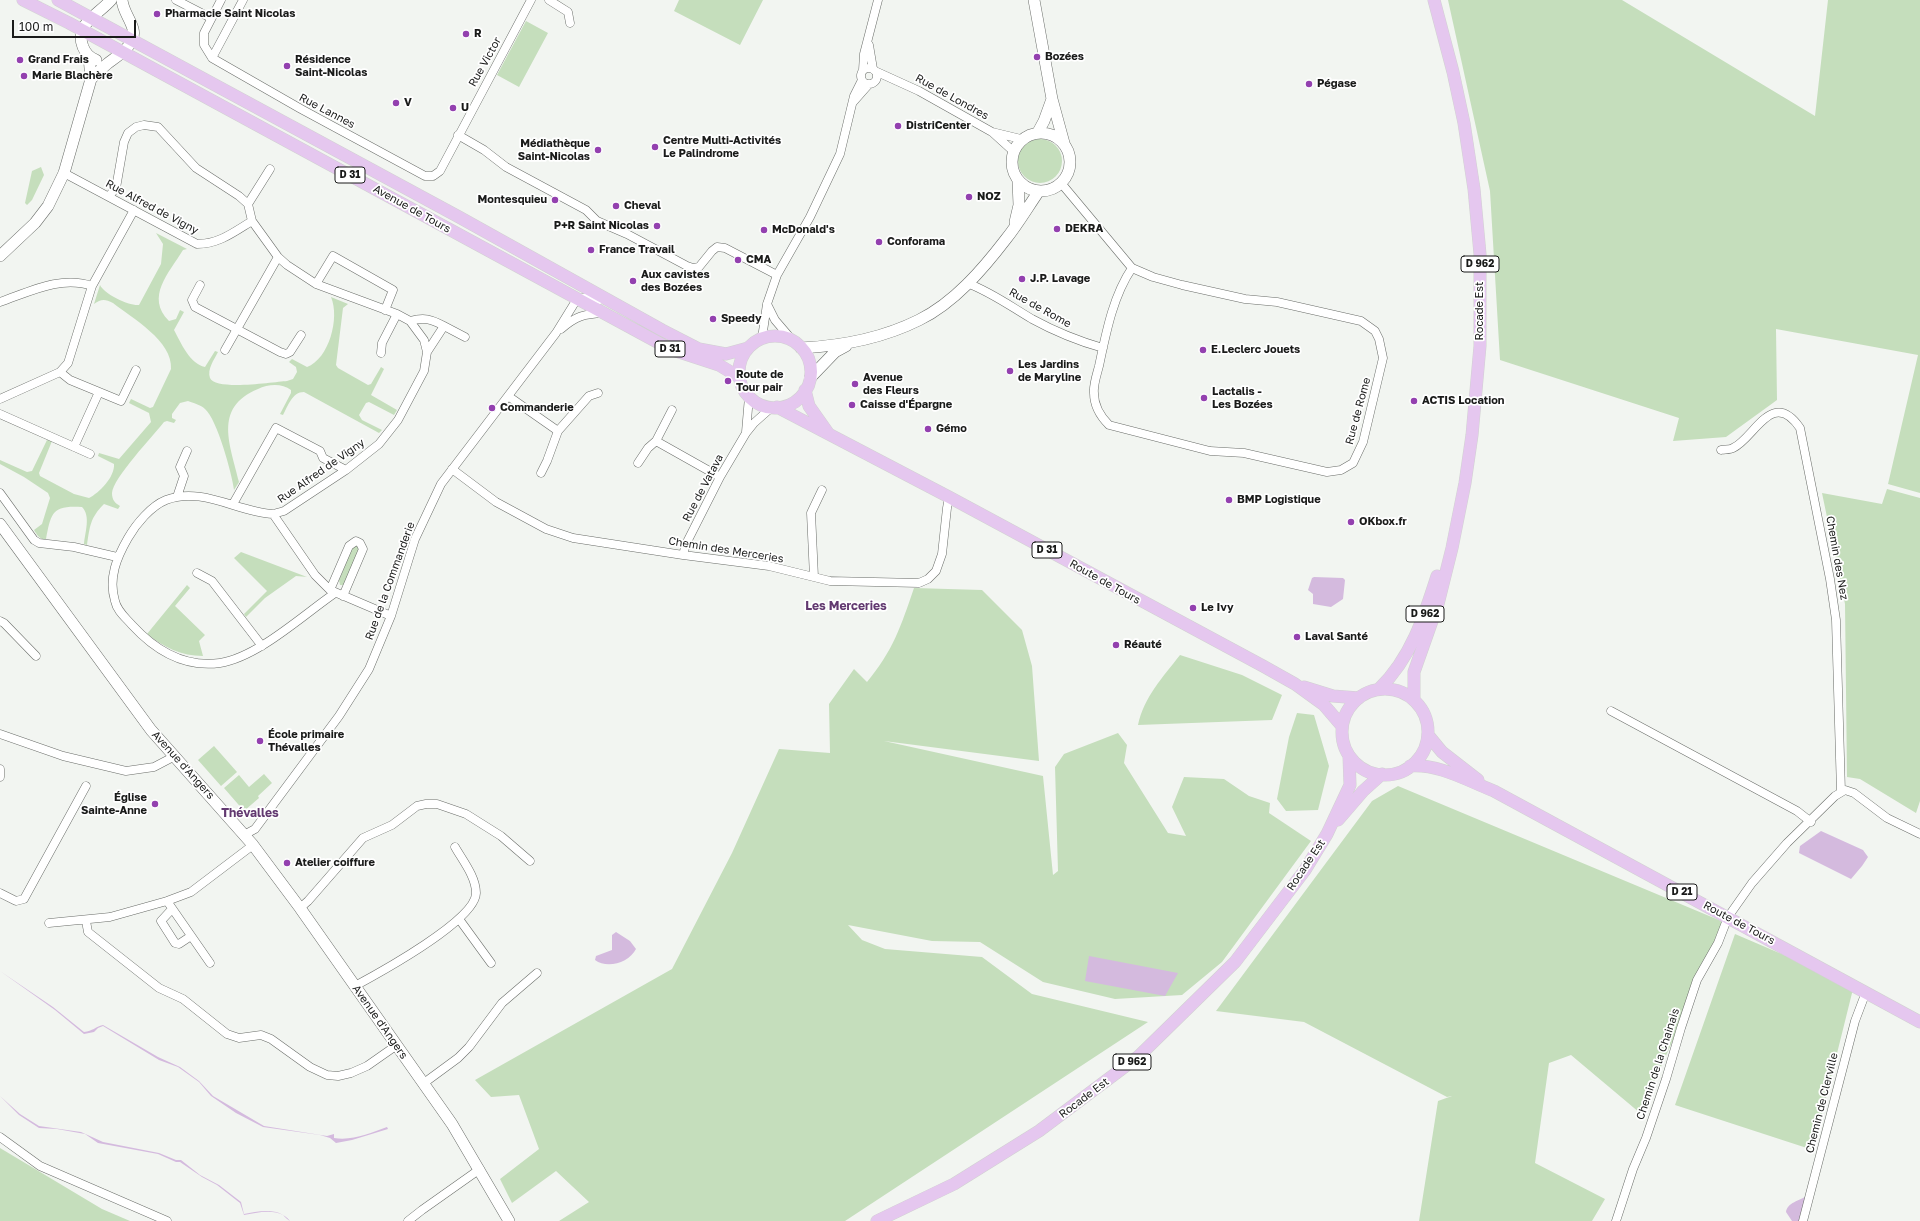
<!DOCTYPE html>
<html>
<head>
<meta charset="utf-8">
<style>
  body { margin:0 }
  #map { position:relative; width:1920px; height:1221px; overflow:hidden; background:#f2f5f1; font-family:"Golos Text",sans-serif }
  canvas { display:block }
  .scale { position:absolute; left:12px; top:20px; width:124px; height:18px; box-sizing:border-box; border:2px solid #1a1b1a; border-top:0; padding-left:5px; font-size:12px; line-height:14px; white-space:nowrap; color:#1a1b1a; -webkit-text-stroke:3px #fff; paint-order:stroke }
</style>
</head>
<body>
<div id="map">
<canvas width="1920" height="1221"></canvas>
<div class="scale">100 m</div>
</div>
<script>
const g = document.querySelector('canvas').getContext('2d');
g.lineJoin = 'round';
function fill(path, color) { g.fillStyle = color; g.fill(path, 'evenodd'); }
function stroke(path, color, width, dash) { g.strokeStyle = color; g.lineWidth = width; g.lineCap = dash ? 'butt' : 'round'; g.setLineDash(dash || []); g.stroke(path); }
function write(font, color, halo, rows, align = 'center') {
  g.font = font + ' "Golos Text",sans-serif'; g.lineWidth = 3.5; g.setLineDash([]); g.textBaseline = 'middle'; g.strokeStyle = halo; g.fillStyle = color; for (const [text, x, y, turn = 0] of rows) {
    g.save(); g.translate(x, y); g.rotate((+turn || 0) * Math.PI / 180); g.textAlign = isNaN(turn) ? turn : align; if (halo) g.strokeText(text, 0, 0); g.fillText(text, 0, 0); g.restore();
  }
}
fill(new Path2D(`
  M 679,0 L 763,0 L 740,45 L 674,11 Z
  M 1448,0 L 1622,0 L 1815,116 L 1828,0 L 1920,0 L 1920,493 L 1888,484 L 1918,355 L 1776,329 L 1777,400 L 1726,437 L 1673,441 L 1679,418 L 1500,360 L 1490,191 Z
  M 526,21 L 548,33 L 519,87 L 497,75 Z
  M1018 161a22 22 0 1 1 44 0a22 22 0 1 1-44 0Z
  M 41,167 L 44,175 L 32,200 L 27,205 L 25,203 L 32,171 Z
  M 156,233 L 187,249 L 183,250 C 169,273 145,297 169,321 L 176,319 L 180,310 L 184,312 L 174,330 C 181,343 190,364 205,367 L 215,351 L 218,352 C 214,360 207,369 210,378 C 215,391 274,382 287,381 L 293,379 L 297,372 L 296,367 L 289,362 L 292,359 L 307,367 C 329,359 340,318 331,297 L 348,304 L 343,308 L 336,365 L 338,368 L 368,385 L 371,384 L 381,367 L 384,369 L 371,395 L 397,410 L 394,415 L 369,402 L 366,403 L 359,415 L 362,420 L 382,430 L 379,433 L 304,392 C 292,392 288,406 283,415 L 280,414 L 291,393 L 291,390 C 282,383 268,384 258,389 C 212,408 231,446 239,482 L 234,490 C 232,474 217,419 205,409 C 201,405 193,403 188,401 L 180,403 L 172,414 L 172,418 L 176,420 L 174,423 L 167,421 L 164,422 C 153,436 113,478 112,493 C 112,500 115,503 120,506 L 118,509 L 104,504 C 90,518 90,526 87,545 L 84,544 C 85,532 91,516 82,507 C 52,505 51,513 46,539 C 40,540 37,535 34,530 L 42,524 L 50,498 L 48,493 L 24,477 L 0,464 L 0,460 L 27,472 L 32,471 L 47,440 L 52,441 L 39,473 L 40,476 L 74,494 L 89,498 C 99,493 115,477 114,464 L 98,456 L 99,453 L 119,459 L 151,422 L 149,413 L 129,403 L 131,399 L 150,408 L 153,407 L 171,369 C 173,341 132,318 113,303 C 105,299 101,299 94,304 L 100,285 C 104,294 129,306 139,305 L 161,264 L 163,244 Z
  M 1887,489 L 1920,498 L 1920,801 L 1916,813 L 1860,779 L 1847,777 L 1845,604 L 1822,493 L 1882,504 Z
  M 356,545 L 360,548 L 344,585 L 340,585 L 339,580 L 352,548 Z
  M 241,552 L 307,577 L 308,577 L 296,576 L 265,598 L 246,617 L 244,614 L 267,591 L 234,558 Z
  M 187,585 L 190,588 L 175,606 L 205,635 L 199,641 L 203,656 C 181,656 164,647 147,634 Z
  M 914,588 L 982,590 L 1022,630 L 1032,666 L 1039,761 L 884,741 L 1043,776 L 1053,875 L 1058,871 L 1055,767 L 1064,754 L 1118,733 L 1127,745 L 1124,763 L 1168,833 L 1186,836 L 1172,807 L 1184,777 L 1224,779 L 1249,796 L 1270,803 L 1269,813 L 1311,841 L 1222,962 L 1182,995 L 1115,999 L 1043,982 L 980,942 L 932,941 L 848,925 L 862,940 L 885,949 L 982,957 L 1032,994 L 1148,1022 L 845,1221 L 559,1221 L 589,1202 L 556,1171 L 512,1203 L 500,1179 L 539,1149 L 519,1095 L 491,1097 L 475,1080 L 672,969 L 732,853 L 779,749 L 830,753 L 829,704 L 854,669 L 867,682 C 893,651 901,626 914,588 Z
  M 1180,655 L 1242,675 L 1282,695 L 1272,720 L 1138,725 C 1144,697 1163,677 1180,655 Z
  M 1297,713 L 1314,715 L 1329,766 L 1318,810 L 1286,811 L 1277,799 L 1289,737 Z
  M 214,746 L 237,772 L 221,786 L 198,760 Z
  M 264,774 L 272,783 L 258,796 L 259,798 L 244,811 L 224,788 L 239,775 L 249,787 Z
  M 1398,786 L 1726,923 L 1640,1113 L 1571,1055 L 1549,1063 L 1535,1163 L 1605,1199 L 1592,1221 L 1419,1221 L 1438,1101 L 1452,1096 L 1447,1097 L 1304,1022 L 1216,1011 L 1372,801 Z
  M 1735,934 L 1854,985 L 1813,1150 L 1675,1105 Z
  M 0,1148 L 102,1209 L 130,1221 L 0,1221 Z`), '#c5debc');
fill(new Path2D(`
  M 1314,577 L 1343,578 L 1345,580 L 1343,599 L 1331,607 L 1313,604 L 1313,594 L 1308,590 L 1312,578 Z
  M 1821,831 L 1863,850 L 1868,857 L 1862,866 L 1851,879 L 1799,853 L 1800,846 Z
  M 616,932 L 630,941 L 636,949 C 629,963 607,969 595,960 L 596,956 L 612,950 L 612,935 Z
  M 1089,956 L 1178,973 L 1165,996 L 1085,981 Z
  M 0,971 L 53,1007 L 84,1032 C 93,1031 95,1027 103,1025 L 158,1057 L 180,1067 L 199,1081 L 213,1096 L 264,1126 L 327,1136 L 334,1134 L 334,1138 C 353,1141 370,1133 387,1127 L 388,1129 L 352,1140 L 336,1143 L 330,1138 L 320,1135 L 263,1127 L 236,1113 L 211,1096 L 199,1082 L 178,1067 L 159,1060 L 103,1026 L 98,1028 L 94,1032 L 84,1034 L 55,1010 Z
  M 0,1096 L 20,1114 L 39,1126 L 81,1132 L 103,1142 L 159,1153 L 176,1160 L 181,1160 L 200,1175 L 219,1185 L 241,1202 L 244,1214 C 259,1211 279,1207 290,1221 C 288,1220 285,1217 283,1215 C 272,1209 255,1213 244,1215 L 240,1203 L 217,1185 L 202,1177 L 180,1162 L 176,1162 L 158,1154 L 98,1143 L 85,1134 L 57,1129 L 39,1128 L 19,1115 Z
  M 1807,1196 L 1801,1221 L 1792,1221 L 1786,1212 C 1787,1203 1800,1200 1807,1196 Z`), '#d4bade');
const street = new Path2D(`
  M 176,0 L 211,18
  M 221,0 L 204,33 L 204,45 L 212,58 L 301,109 L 425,176 L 433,176 L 440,171 L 531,0
  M 549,0 L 568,12 L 570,23
  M 869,45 L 873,69
  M 212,58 L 243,0
  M861 76a8 8 0 1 1 16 0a8 8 0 1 1-16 0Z
  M 863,70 L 864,54 L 878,0
  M 875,71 L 919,91 L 992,132 L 1013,151
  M 854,101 L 869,84
  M 992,132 L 1021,139
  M 458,135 L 484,150 L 506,167 L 586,210 L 597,221 L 627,234 L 687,266 L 693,268 L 699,267 L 712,251 L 717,247 L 725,248 L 777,275
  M 64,173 L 197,244 C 219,244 234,232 252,221
  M 1061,183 L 1132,268 L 1153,277 L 1182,285 L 1245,299 L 1277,302 L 1361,321 L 1375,331 L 1379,339 L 1383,358 L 1363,442 L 1353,463 L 1341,470 L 1327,472 L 1244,453 L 1210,451 L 1109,425 C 1100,416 1094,406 1094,393 C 1093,385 1097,374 1099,366 C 1106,333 1113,296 1132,268
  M 109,196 L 116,188 L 124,142 L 128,133 L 136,127 L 144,125 L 158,127 L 196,168 L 239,196 L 248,204 L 252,221 L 278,257 L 287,265 L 316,284 L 397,314 L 410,321 L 424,340 L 427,352 L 424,371 L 398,420 L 379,444 L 346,470 L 284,511 L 273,514 C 238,512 201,486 166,500 C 151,506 136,524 128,538 C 117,557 108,578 115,601 C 117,611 125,617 132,625 C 155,650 184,668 220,663 C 258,657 303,615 335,593
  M 248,204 L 270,169
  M 967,283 C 991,292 1010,306 1032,319 C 1054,331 1078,341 1103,348
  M 316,284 L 333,256 L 393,290 L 385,310
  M 200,285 L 192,300 L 195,307 L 280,352 L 286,354 L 290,352 L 301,335
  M 0,302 C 29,292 61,275 92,286
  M 767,304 L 775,320 L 793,341
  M 410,321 C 424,317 431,319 444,326 L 427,352
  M 444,326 L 465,337
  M 561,329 C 576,316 584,314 603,313
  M 762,338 L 767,304 L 777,275 L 810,217 L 840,154 L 854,96 L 862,80
  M 225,350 L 278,257
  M 381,353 L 382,343 L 397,314
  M 60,372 L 70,380 L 121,401 L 136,370
  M 508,396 L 558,431
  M 0,399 L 60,372 L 68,363 L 92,286 L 134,210
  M 0,414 L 90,454
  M 746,432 L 749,397
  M 656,441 L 720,477
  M 74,447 L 99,392
  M 1721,450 C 1724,449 1730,450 1733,448 C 1754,439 1772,387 1800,428 L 1830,579 L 1836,620 L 1841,792
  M 638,463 L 648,448 L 656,441 L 672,410
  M 452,469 L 496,502 L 546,529 L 573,538 L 683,555 L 769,566 L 830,581 L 919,583 L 928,579 L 936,571 L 942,554 L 947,508 L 949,497
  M 541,473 L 547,461 L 558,431 L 589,396 L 598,393
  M 0,493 L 34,540 L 39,543 L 74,547 L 117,557
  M 177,497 L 184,476 L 180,467 L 187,451
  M 233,504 L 276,428 L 320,451 L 323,458 L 346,470
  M 273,514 L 315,575 L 330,590 L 391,616
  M 683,555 L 686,544 L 720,477 L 746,433 L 754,423 L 772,407
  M 197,573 L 212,581 L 262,646
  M 814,577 L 811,513 L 822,490
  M 330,590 L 349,546 L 356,541 L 360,543 L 363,549 L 343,596
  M 0,621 L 4,623 L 36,656
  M 1611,711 L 1797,811 L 1811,822
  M 0,734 L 63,756 L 126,771 L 154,767 L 175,756
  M 0,769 L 0,777
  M 244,835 L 255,829 L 339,716 L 369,669 L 391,616 L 415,539 L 441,484 L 556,333 L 577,299 L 591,297 L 600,300
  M 0,893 L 16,901 L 24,899 L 86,786
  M 167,901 L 210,963
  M 300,908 L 308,901 L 363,838 L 392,825 L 417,806 L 426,804 L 437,804 L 466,814 L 501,836 L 530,861
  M 172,909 L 161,921 L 175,943 L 179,944 L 191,936
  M 459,919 L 491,963
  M 86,921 L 88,932 L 159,988 L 183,999 L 227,1034 L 239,1038 L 261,1035 L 271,1039 L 310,1067 L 327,1075 L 338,1076 L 351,1073 L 367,1066 L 397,1045
  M 49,923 L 110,917 L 167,901 L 191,892 L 253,845
  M 355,986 C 379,973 476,920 476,893 C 476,877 463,861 455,847
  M 424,1083 L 458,1058 L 469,1047 L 502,1003 L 537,973
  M 0,1137 L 40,1166 L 167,1221
  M 408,1221 L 422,1210 L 480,1169
  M 1616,1221 L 1633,1169 L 1646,1138 L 1666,1079 L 1681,1028 L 1697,980 L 1718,943 L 1728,917 L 1752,883 L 1787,843 L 1835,796 L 1845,790 L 1854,793 L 1887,818 L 1920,834
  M 1803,1221 L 1855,1021 L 1866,992`);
const secondary = new Path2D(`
  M 1034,0 L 1052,99 L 1064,143
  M 96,60 C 89,57 86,54 83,47 C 74,24 98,15 111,0
  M 91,79 C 96,74 101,69 107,64 C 117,56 137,45 133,29 C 130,18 123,11 122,0
  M 1038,132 L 1044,121 L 1052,99
  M1012 162a29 29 0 1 1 58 0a29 29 0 1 1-58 0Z
  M 1015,222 L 1019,205 L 1018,181
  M 0,256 L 35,223 L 48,206 L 64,173 L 91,79 L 89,57
  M 801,348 C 841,346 883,338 919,320 C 954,303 983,269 1006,239 C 1018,224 1028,207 1039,191
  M 810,378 L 835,352 L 846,346
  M 0,524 L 151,730 L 253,845 L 300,908 L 452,1124 L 509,1221`);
const primary = new Path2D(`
  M 23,0 L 69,23 L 670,349 L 719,365 L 739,377
  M 58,0 L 459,217 L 662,330 L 699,349 L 726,354 L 748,348
  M739 372a36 36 0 1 1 72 0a36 36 0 1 1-72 0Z
  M 805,390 L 809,406 L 828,433
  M 777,407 L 949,497 L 1263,666 L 1295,684 L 1324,705 L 1342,726
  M 1304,687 L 1333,696 L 1359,698
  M 1379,689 C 1411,658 1424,617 1437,576
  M1342 732a43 43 0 1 1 86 0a43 43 0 1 1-86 0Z
  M 1414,700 L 1414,672 L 1438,604 L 1452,548 L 1465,483 L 1472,435 L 1480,346 L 1480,254 L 1474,189 L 1464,123 L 1453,72 L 1434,0
  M 1428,735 L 1442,752 L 1478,780
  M 1410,766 C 1440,764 1466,780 1494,791 L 1920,1022
  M 1338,820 L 1363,791 L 1382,774
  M 877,1221 L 954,1184 L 1039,1131 L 1139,1056 L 1235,962 L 1305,870 L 1327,834 L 1350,785 L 1349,756`);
stroke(street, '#6a6d69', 9);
stroke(secondary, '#6a6d69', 12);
stroke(primary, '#d1d1d1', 13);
stroke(street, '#fff', 8);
stroke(secondary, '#fff', 11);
stroke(primary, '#e5c7ef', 12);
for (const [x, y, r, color] of [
  [157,14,4,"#9340af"],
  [466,34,4,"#9340af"],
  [1037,57,4,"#9340af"],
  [20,60,4,"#9340af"],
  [287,66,4,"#9340af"],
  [24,76,4,"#9340af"],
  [1309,84,4,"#9340af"],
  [396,103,4,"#9340af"],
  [453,108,4,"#9340af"],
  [898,126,4,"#9340af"],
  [655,147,4,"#9340af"],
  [598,150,4,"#9340af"],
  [969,197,4,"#9340af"],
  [555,200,4,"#9340af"],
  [616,206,4,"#9340af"],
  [657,226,4,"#9340af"],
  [1057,229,4,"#9340af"],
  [764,230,4,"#9340af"],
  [879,242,4,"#9340af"],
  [591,250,4,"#9340af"],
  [738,260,4,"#9340af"],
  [1022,279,4,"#9340af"],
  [633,281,4,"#9340af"],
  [713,319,4,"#9340af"],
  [1203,350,4,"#9340af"],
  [1010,371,4,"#9340af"],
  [728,381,4,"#9340af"],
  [855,384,4,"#9340af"],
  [1204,398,4,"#9340af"],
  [1414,401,4,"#9340af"],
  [852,405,4,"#9340af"],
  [492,408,4,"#9340af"],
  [928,429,4,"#9340af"],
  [1229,500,4,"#9340af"],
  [1351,522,4,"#9340af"],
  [1193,608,4,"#9340af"],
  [1297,637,4,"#9340af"],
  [1116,645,4,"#9340af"],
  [260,741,4,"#9340af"],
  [155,804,4,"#9340af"],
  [287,863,4,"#9340af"]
]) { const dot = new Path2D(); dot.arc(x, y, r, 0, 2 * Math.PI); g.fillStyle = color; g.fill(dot); stroke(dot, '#fff', 1.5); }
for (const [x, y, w] of [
  [350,175,30],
  [1480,264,38],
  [670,349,30],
  [1047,550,30],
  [1425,614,38],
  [1682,892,30],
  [1132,1062,38]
]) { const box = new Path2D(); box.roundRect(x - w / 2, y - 8, w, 16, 3); g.fillStyle = '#fff'; g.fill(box); stroke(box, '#1a1b1a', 1); }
write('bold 10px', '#1a1b1a', null, [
  ["D 31",350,175],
  ["D 962",1480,264],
  ["D 31",670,349],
  ["D 31",1047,550],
  ["D 962",1425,614],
  ["D 21",1682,892],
  ["D 962",1132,1062]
]);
write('bold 11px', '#1a1b1a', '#fff', [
  ["Pharmacie Saint Nicolas",165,14],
  ["R",474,34],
  ["Bozées",1045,57],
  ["Grand Frais",28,60],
  ["Résidence",295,60],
  ["Saint-Nicolas",295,73],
  ["Marie Blachère",32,76],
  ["Pégase",1317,84],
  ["V",404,103],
  ["U",461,108],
  ["DistriCenter",906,126],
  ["Centre Multi-Activités",663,141],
  ["Le Palindrome",663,154],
  ["Médiathèque",590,144,"right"],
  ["Saint-Nicolas",590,157,"right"],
  ["NOZ",977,197],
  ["Montesquieu",547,200,"right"],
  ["Cheval",624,206],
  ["P+R Saint Nicolas",649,226,"right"],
  ["DEKRA",1065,229],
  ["McDonald's",772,230],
  ["Conforama",887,242],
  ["France Travail",599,250],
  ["CMA",746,260],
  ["Aux cavistes",641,275],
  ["des Bozées",641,288],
  ["J.P. Lavage",1030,279],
  ["Speedy",721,319],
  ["E.Leclerc Jouets",1211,350],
  ["Les Jardins",1018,365],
  ["de Maryline",1018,378],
  ["Route de",736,375],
  ["Tour pair",736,388],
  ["Avenue",863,378],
  ["des Fleurs",863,391],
  ["Lactalis -",1212,392],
  ["Les Bozées",1212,405],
  ["ACTIS Location",1422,401],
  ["Caisse d'Épargne",860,405],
  ["Commanderie",500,408],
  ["Gémo",936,429],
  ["BMP Logistique",1237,500],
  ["OKbox.fr",1359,522],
  ["Le Ivy",1201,608],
  ["Laval Santé",1305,637],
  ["Réauté",1124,645],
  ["École primaire",268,735],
  ["Thévalles",268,748],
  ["Église",147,798,"right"],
  ["Sainte-Anne",147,811,"right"],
  ["Atelier coiffure",295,863]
], 'left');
write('11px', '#1a1b1a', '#fff', [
  ["Rue Victor",485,62,-61],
  ["Rue de Londres",952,97,29],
  ["Rue Lannes",327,111,28],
  ["Rue Alfred de Vigny",152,207,28],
  ["Avenue de Tours",412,209,29],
  ["Rue de Rome",1040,308,29],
  ["Rocade Est",1480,311,-90],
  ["Rue de Rome",1358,411,-75],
  ["Rue Alfred de Vigny",321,471,-35],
  ["Rue de Vatava",703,488,-62],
  ["Chemin des Merceries",726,550,9],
  ["Chemin des Nez",1837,558,80],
  ["Rue de la Commanderie",390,581,-70],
  ["Route de Tours",1105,582,29],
  ["Avenue d'Angers",183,765,48],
  ["Rocade Est",1306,865,-56],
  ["Route de Tours",1739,923,28],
  ["Avenue d'Angers",380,1022,55],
  ["Chemin de la Chainais",1658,1064,-72],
  ["Rocade Est",1084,1098,-37],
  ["Chemin de Clerville",1822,1103,-76]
]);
write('bold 12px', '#623970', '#fff', [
  ["Les Merceries",846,606],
  ["Thévalles",250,813]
]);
</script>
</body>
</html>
